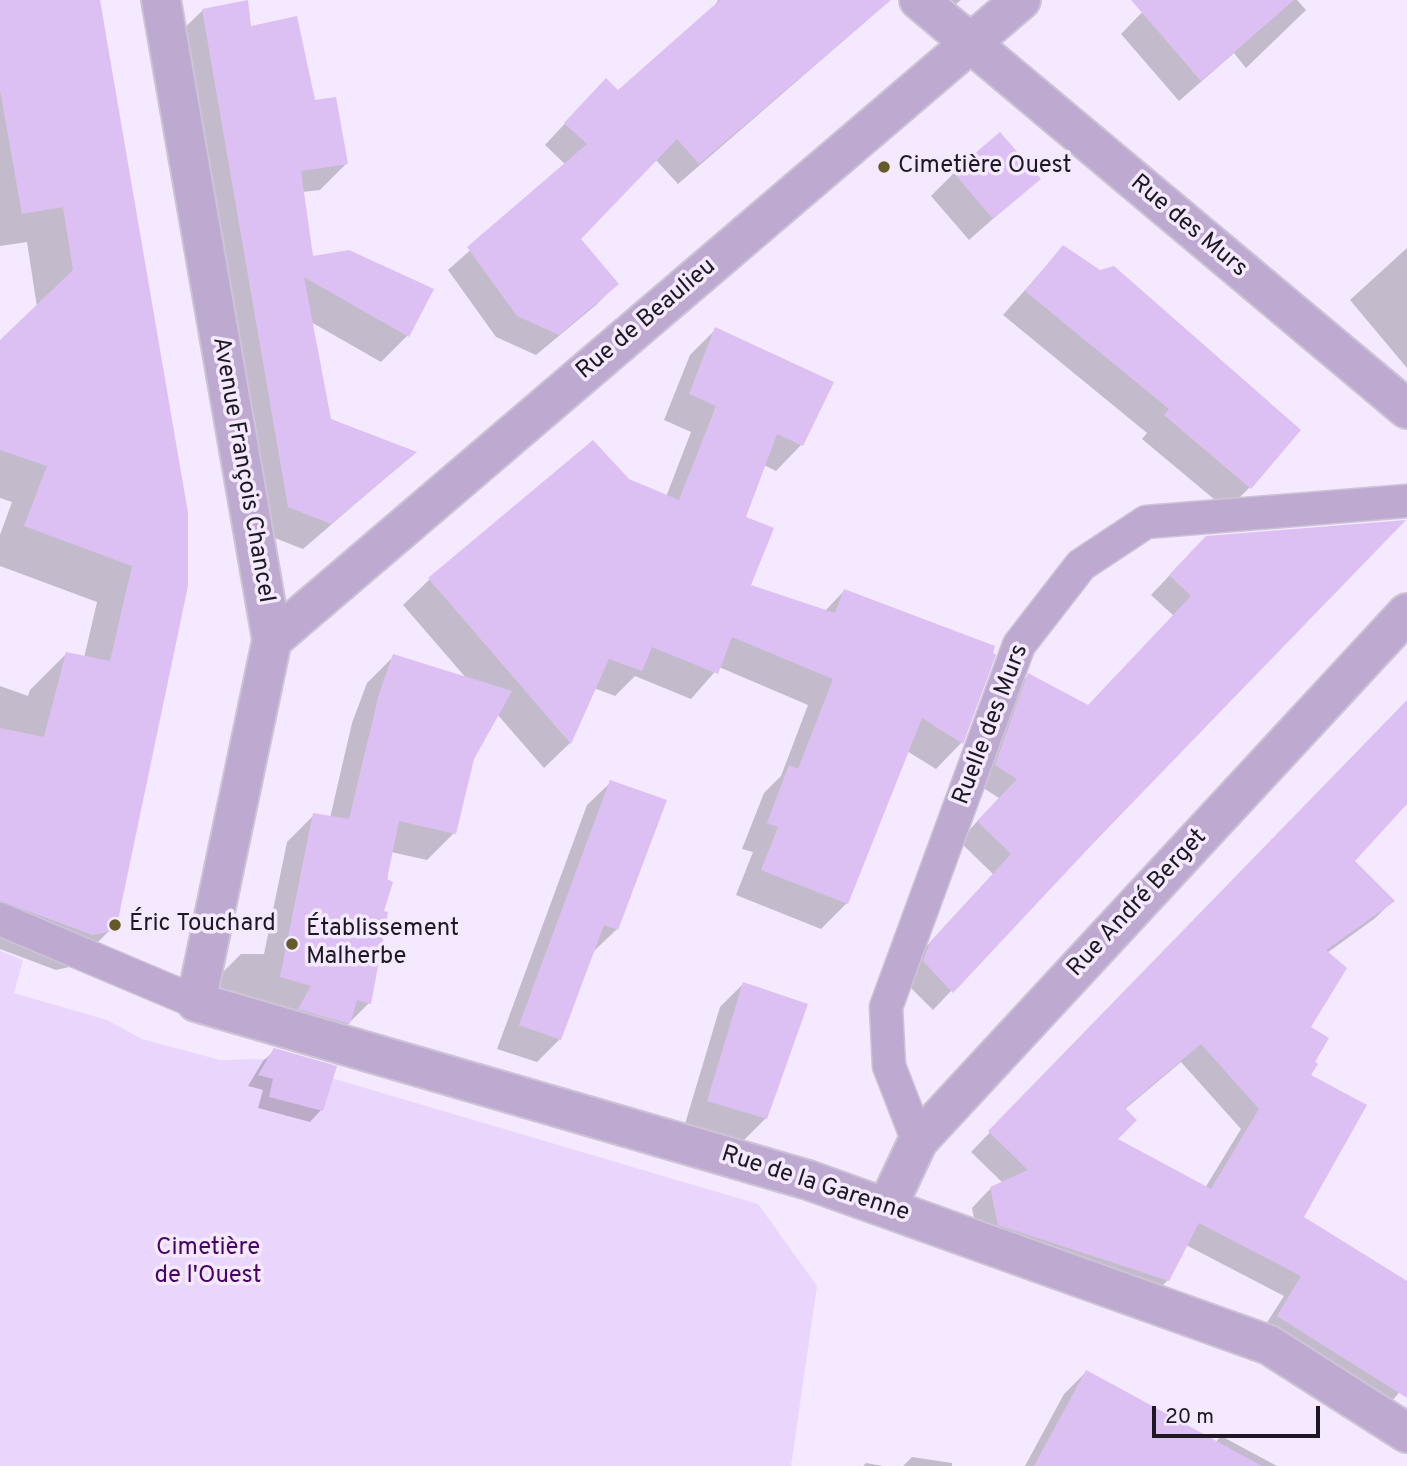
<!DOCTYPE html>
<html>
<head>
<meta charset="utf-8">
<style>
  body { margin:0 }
  #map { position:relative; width:1407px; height:1466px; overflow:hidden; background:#f4e9fe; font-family:Overpass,sans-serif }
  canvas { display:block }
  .scale { position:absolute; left:1152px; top:1406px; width:168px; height:32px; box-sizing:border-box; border:4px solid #1d1821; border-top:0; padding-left:9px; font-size:21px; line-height:24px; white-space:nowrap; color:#1d1821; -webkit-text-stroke:5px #f4e9fe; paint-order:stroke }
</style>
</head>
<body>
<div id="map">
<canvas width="1407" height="1466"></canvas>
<div class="scale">20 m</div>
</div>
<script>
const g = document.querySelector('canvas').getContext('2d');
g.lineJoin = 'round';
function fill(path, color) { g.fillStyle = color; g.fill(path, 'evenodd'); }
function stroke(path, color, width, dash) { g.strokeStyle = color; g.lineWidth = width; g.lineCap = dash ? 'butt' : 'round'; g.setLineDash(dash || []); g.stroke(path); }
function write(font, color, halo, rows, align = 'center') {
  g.font = font + ' Overpass,sans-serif'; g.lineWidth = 7; g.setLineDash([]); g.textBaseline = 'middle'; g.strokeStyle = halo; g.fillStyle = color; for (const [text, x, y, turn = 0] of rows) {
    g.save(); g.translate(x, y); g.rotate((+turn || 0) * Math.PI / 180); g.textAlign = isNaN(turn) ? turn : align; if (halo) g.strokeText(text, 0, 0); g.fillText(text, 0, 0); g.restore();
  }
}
fill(new Path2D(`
  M 0,951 L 23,960 L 14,993 L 107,1020 L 142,1039 L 220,1060 L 267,1059 L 758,1204 L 817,1286 L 791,1466 L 0,1466 Z`), '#ead6fc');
fill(new Path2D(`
  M 0,0 L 98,0 L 186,513 L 110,930 L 74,966 L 56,970 L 0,949 L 0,686 L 28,696 L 30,690 L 66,654 L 84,658 L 97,602 L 0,566 L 0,535 L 12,502 L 0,498 L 0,342 L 37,307 L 27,242 L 0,246 Z
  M 718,0 L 881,0 L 864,23 L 678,184 L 655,159 L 579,239 L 617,284 L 596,305 L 536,355 L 496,337 L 448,270 L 566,165 L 545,145 L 585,102 L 618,92 L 713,8 Z
  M 914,0 L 961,0 L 938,19 Z
  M 1154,0 L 1297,0 L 1306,10 L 1246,68 L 1234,53 L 1179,101 L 1121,34 Z
  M 203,10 L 250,28 L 314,102 L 347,163 L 320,190 L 302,192 L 311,258 L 431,289 L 407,336 L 381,362 L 311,322 L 329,420 L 414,453 L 303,549 L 262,533 L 176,36 Z
  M 954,173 L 1038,179 L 969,240 L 931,196 Z
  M 1063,247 L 1250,487 L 1227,510 L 1142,439 L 1147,433 L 1003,315 Z
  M 1407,248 L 1407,368 L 1350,300 Z
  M 716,329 L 801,445 L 776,471 L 764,465 L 744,518 L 748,586 L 824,612 L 844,591 L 994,655 L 961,743 L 936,769 L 907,751 L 847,903 L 821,929 L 736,895 L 753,852 L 742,849 L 764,793 L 781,776 L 808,705 L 719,667 L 691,699 L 635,676 L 615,696 L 594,688 L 570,743 L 544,768 L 497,714 L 472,759 L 454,833 L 427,860 L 391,852 L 369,1003 L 342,1030 L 213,991 L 214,981 L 241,954 L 264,954 L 287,842 L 314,815 L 330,818 L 352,723 L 367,683 L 394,656 L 467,679 L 403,605 L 429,580 L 593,443 L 628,480 L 666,497 L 691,432 L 664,420 L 690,355 Z
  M 1402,522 L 951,991 L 933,1010 L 904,981 L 911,963 L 993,874 L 959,841 L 999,798 L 977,784 L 1010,694 L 1029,675 L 1088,707 L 1174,616 L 1151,595 L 1187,557 Z
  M 1407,701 L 1407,803 L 1352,861 L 1393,901 L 1374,919 L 1327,953 L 1308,1028 L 1312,1063 L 1302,1218 L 1407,1283 L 1407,1383 L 1382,1413 L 1259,1335 L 1284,1296 L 1186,1245 L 1168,1280 L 1149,1299 L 979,1244 L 972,1208 L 991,1188 L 1003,1183 L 971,1152 ZM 1181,1062 L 1241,1129 L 1205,1188 L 1115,1139 L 1124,1110 Z
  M 611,782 L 617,929 L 593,952 L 560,1039 L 537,1062 L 497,1049 L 587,805 Z
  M 743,984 L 766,1118 L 743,1141 L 685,1124 L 720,1007 Z
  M 275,1050 L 321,1110 L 310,1122 L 258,1108 L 263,1090 L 248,1086 L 263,1061 Z
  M 1086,1372 L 1215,1443 L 1221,1436 L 1277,1466 L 1025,1466 L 1064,1394 Z
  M 912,1457 L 952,1463 L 952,1466 L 903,1466 Z
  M 866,1463 L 883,1466 L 863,1466 Z`), '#0003');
fill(new Path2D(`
  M 0,0 L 100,0 L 188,513 L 188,586 L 118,920 L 112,931 L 93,935 L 0,901 L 0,728 L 44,737 L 66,652 L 110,661 L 132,566 L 24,526 L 47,466 L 0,450 L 0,340 L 73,270 L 63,207 L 22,214 L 0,90 Z
  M 248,0 L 251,26 L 297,16 L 315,100 L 336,97 L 348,164 L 301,171 L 313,256 L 349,250 L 434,289 L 409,337 L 304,277 L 331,419 L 417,452 L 331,524 L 288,507 L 202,9 Z
  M 720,0 L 891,0 L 699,164 L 677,139 L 581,239 L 619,284 L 559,335 L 517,316 L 467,247 L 587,144 L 564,123 L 606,78 L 618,90 Z
  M 1131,0 L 1294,0 L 1201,81 Z
  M 1000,132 L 1041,179 L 993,219 L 953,172 Z
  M 1063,245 L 1100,270 L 1114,266 L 1301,430 L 1251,489 L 1164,415 L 1169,409 L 1025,291 Z
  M 715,327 L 834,382 L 803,446 L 777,434 L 746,517 L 774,528 L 751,585 L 835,613 L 844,589 L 995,646 L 993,653 L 996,655 L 963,744 L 922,718 L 848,904 L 761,870 L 778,827 L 767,823 L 789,765 L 798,769 L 833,679 L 732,637 L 718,674 L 652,647 L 642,671 L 609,659 L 571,744 L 428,578 L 593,440 L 629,479 L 679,500 L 716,406 L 689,394 Z
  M 1406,520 L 1099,837 L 953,993 L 923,961 L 930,942 L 1011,854 L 977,821 L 1017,779 L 995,765 L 1028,673 L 1088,705 L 1191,596 L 1169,575 L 1206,536 Z
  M 393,654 L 512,691 L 474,759 L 456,834 L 399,821 L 387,879 L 393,882 L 384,911 L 388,912 L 371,1004 L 357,1000 L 350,1024 L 298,1009 L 311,986 L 280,977 L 313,813 L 349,819 L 379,694 Z
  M 1407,700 L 1407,804 L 1355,861 L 1395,901 L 1326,950 L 1347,968 L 1311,1027 L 1329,1038 L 1315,1062 L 1318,1064 L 1311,1075 L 1367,1105 L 1304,1217 L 1407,1281 L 1407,1398 L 1277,1316 L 1301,1276 L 1199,1223 L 1169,1281 L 998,1225 L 990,1187 L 1028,1170 L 988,1131 ZM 1201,1044 L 1259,1109 L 1211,1189 L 1118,1139 L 1137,1120 L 1125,1108 Z
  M 610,780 L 667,800 L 618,930 L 604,925 L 561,1040 L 519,1025 Z
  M 743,982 L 808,1004 L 767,1119 L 707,1101 Z
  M 274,1048 L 337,1066 L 323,1111 L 269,1097 L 273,1079 L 258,1075 Z
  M 1086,1370 L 1123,1390 L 1262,1466 L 1034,1466 Z`), '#dcc0f4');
const service = new Path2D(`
  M 0,919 L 196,1002
  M 918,1141 L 889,1066 L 886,1007 L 1019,645 L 1081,565 L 1146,522 L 1407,501`);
const minor = new Path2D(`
  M 161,0 L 272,640 L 196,1002 L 808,1180 L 1269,1345 L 1407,1433
  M 919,0 L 1407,409
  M 272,640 L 1021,0
  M 887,1207 L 918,1141 L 1407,613`);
stroke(service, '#cdc3d6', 35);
stroke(minor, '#cdc3d6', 42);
stroke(service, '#beaad0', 32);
stroke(minor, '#beaad0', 38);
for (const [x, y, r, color] of [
  [884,167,7,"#655b28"],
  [115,925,7,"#655b28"],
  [292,944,7,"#655b28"]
]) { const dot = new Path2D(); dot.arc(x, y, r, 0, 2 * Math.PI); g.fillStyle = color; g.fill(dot); stroke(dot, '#f4e9fe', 2.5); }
write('24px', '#1d1821', '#f4e9fe', [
  ["Cimetière Ouest",898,167],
  ["Éric Touchard",129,925],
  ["Établissement",306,930],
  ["Malherbe",306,958]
], 'left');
write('24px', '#1d1821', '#f4e9fe', [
  ["Rue des Murs",1188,227,40],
  ["Rue de Beaulieu",647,320,-40],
  ["Avenue François Chancel",242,470,80],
  ["Ruelle des Murs",992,725,-69],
  ["Rue André Berget",1138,904,-47],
  ["Rue de la Garenne",815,1185,18]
]);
write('24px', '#49026c', '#f4e9fe', [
  ["Cimetière",208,1249],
  ["de l'Ouest",208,1277]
]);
</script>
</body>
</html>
